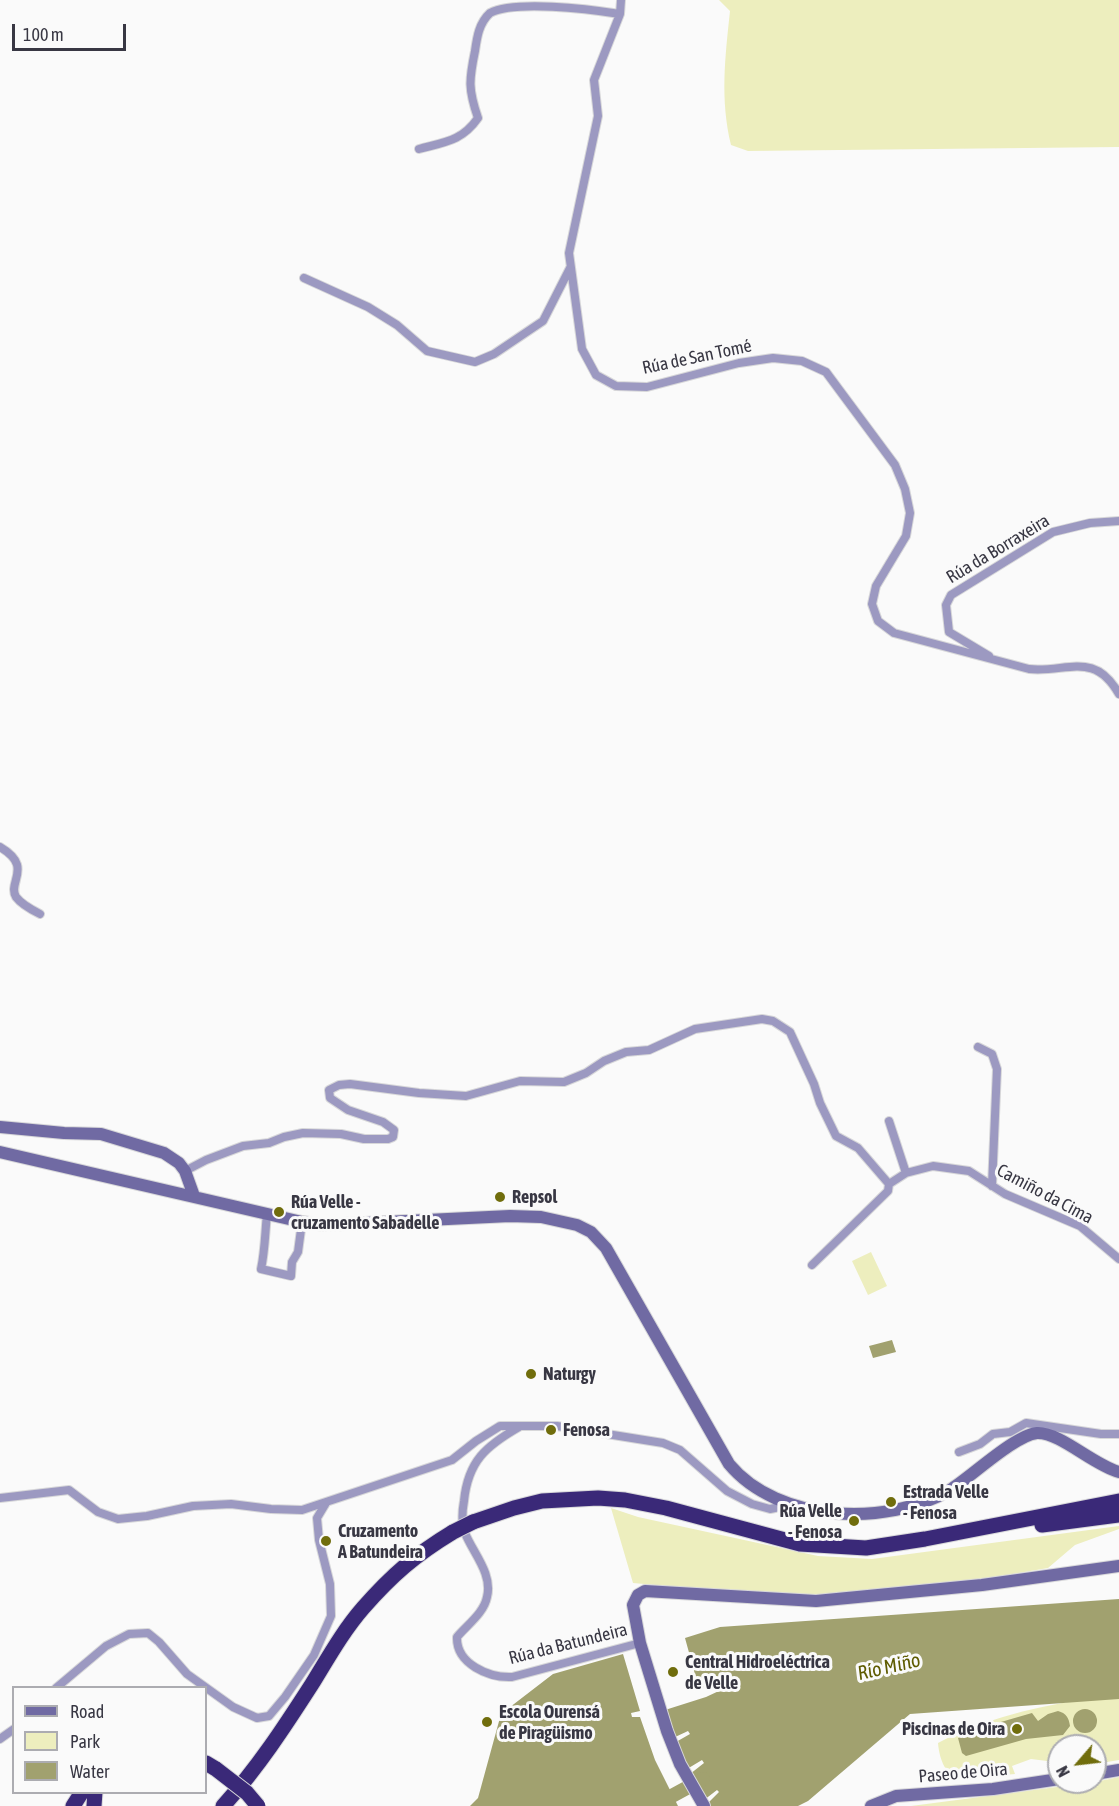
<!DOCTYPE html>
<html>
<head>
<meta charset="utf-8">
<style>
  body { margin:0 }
  #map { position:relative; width:1119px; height:1806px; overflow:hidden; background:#fafafa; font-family:"Asap Condensed",sans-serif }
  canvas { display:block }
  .legend { position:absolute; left:12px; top:1686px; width:195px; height:108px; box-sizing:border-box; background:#fafafa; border:2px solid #acacb1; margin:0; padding:8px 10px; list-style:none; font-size:18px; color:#383743 }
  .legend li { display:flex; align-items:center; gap:12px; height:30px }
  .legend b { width:30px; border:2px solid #acacb1 }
  .north { position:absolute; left:1047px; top:1734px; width:60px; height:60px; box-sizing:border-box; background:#fafafa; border:2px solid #acacb1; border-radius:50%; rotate:242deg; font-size:16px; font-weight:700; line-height:24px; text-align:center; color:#383743 }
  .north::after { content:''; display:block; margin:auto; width:21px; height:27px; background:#706d0c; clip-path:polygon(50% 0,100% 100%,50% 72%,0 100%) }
  .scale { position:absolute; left:12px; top:24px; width:114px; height:27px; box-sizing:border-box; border:3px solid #383743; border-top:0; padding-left:8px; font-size:18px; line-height:21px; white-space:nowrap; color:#383743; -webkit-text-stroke:4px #fafafa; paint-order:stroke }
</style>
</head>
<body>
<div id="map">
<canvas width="1119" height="1806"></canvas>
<ul class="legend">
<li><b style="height:8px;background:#706aa3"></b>Road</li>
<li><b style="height:16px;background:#edeebe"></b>Park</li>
<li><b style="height:16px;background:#a1a16f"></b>Water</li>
</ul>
<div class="north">N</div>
<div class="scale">100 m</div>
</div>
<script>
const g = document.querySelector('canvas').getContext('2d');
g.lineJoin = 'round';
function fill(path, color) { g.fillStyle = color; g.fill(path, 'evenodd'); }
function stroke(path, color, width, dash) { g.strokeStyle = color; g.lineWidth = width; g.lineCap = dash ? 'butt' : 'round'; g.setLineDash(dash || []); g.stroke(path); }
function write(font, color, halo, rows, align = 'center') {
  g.font = font + ' "Asap Condensed",sans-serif'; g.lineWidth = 6; g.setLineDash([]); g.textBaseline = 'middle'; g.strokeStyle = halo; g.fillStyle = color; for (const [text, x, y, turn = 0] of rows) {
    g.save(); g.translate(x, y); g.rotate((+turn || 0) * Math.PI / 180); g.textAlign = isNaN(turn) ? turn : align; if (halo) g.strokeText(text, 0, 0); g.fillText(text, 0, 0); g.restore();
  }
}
fill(new Path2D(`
  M 719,0 L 1119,0 L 1119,147 L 748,151 L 731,145 C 720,99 725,58 730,11 Z
  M 871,1252 L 887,1286 L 868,1295 L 852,1261 Z
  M 611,1508 L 638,1517 L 818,1556 L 872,1559 L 1119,1526 L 1119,1529 L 1075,1545 L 1048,1568 L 894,1594 L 825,1600 L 633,1583 Z
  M 1092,1698 L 1119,1698 L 1119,1760 L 1095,1764 L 1095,1746 L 1059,1746 L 1059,1768 L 1051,1769 L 1047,1761 L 1031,1759 L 1012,1766 L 1015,1774 L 957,1779 C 944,1773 939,1756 938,1743 C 985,1718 1039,1706 1092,1698 Z
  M 1119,1777 L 1119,1806 L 911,1806 L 1095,1782 Z`), '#edeebe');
fill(new Path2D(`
  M 892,1340 L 896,1352 L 873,1358 L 869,1346 Z
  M 1119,1599 L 1119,1699 L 910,1714 L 808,1801 L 798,1806 L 709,1806 L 707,1804 L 719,1792 L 717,1790 L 704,1800 L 690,1774 L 704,1763 L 702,1760 L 687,1769 L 676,1742 L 690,1734 L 688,1731 L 673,1738 L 665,1710 L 706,1697 L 736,1683 L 720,1684 L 699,1689 L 685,1638 L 720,1627 Z
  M 623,1654 L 640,1711 L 631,1713 L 632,1717 L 640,1717 L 655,1760 L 678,1806 L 470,1806 L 478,1798 L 501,1714 L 553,1674 Z
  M1073 1721a12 12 0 1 1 24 0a12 12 0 1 1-24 0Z
  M 1058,1711 C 1066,1713 1069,1718 1070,1726 L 1063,1735 L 1026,1739 L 966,1756 L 962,1753 L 958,1738 L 987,1726 L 1032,1713 L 1038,1721 L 1048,1714 Z`), '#a1a16f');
stroke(new Path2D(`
  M 659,1806 L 670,1797 L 703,1779`), '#a1a16f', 14);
const street = new Path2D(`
  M 621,0 L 620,14 L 594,80 L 598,116 L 569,253 L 582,349 L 596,375 L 616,386 L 647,387 L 739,363 L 773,358 L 802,361 L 826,372 L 895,465 L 905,489 L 910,513 L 906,536 L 876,586 L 872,604 L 878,621 L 894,633 L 1029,669 C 1067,673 1094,650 1119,694
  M 419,149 C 445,142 462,141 478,118 C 468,89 469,80 475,51 C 477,37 479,23 490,13 C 515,0 588,9 620,14
  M 304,278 L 368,307 L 397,325 L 427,351 L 475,362 L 494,354 L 543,321 L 570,268
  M 989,656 L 949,632 L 946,605 L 951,595 L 1053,532 L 1090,523 L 1119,521
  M 0,847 C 34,867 7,882 16,897 C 22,905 32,910 40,914
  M 978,1047 L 992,1054 L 997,1069 L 992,1186
  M 889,1121 L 906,1173
  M 185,1171 L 206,1160 L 243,1146 L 269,1143 L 284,1137 L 303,1133 L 341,1134 L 364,1139 L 388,1139 L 393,1137 L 394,1130 L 383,1122 L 348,1110 L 330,1098 L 329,1090 L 339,1085 L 350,1084 L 419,1093 L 466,1096 L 520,1081 L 564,1082 L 586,1073 L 604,1061 L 626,1052 L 649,1050 L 695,1029 L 762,1019 L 773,1021 L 790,1032 L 814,1084 L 820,1103 L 836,1136 L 858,1148 L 889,1184
  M 267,1214 C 265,1233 265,1251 261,1269 L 291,1276 L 292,1262 L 298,1252 L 302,1222
  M 812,1265 L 888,1191 L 889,1184 L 906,1173 L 933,1166 L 969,1171 L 1005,1194 L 1080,1226 L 1119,1259
  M 519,1427 C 486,1446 468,1461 464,1501 C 462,1512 461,1522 465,1533 C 473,1553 493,1574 487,1597 C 484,1613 467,1625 457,1637 C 456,1664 489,1678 512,1677 L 640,1643
  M 959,1452 L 980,1444 L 993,1434 L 1010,1432 L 1026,1423 L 1101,1434 L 1119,1434
  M 0,1498 L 69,1490 L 98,1512 L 118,1519 L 147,1516 L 193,1506 L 231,1504 L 271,1509 L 302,1510 L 452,1460 L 476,1441 L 500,1426 L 557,1426 L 663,1443 L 680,1450 L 727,1491 L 752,1504 L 770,1509 L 780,1507 L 788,1502
  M 56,1688 L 106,1646 L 129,1634 L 148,1633 L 159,1642 L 187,1674 L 233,1707 L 257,1718 L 269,1716 L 285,1697 L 314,1655 L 331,1616 L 330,1584 L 319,1540 L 317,1518 L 326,1503
  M 0,1739 L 14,1729`);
const secondary = new Path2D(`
  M 0,1127 L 64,1133 L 101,1134 L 164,1153 L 179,1163 L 185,1171 L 194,1196
  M 0,1152 L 302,1222 L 323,1225 L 510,1216 L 541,1217 L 577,1225 L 591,1232 L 606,1248 L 729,1464 C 778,1523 887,1527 950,1490 C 971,1477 1015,1435 1037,1433 C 1060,1432 1093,1465 1119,1472
  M 1095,1774 L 1119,1770
  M 704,1806 L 680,1764 L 667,1731 L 640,1643 L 633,1605 L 638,1595 L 645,1591 L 816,1601 L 982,1585 L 1119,1566
  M 871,1806 L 896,1796 L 993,1789 L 1059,1779`);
const highway = new Path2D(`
  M 473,1522 L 514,1508 L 542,1501 L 598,1498 L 625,1500 L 666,1508 L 800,1544 L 866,1548 L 925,1539 L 1119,1501
  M 1042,1525 L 1119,1515
  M 206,1763 L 216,1769
  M 73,1806 L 82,1792
  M 94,1806 L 95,1792
  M 223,1806 C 257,1769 285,1726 312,1684 C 328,1658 343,1631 363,1608 C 392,1575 415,1555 453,1532`);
stroke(street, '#d7d7d9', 10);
stroke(secondary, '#d7d7d9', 14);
stroke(highway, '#d7d7d9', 17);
stroke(street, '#9c99c1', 8);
stroke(secondary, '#706aa3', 12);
stroke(highway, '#3a2978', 15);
const highwayBridge = new Path2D(`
  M 453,1532 L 473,1522
  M 216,1769 L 247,1793 L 258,1806`);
stroke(highwayBridge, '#d7d7d9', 17, []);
stroke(highwayBridge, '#3a2978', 15);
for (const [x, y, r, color] of [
  [500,1197,6,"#706d0c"],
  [279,1212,6,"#706d0c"],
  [531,1374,6,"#706d0c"],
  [551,1430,6,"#706d0c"],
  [891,1502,6,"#706d0c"],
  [854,1521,6,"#706d0c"],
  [326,1541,6,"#706d0c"],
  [673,1672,6,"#706d0c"],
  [487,1722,6,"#706d0c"],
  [1017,1729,6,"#706d0c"]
]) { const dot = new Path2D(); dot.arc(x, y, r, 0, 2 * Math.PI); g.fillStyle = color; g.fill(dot); stroke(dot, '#fafafa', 2); }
write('18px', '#383743', '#fafafa', [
  ["Rúa de San Tomé",697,357,-12],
  ["Rúa da Borraxeira",998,549,-31],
  ["Camiño da Cima",1045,1194,28],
  ["Rúa da Batundeira",568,1644,-14],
  ["Paseo de Oira",963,1773,-5]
]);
write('bold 18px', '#383743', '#fafafa', [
  ["Repsol",512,1197],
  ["Rúa Velle -",291,1202],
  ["cruzamento Sabadelle",291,1223],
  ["Naturgy",543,1374],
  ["Fenosa",563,1430],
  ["Estrada Velle",903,1492],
  ["- Fenosa",903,1513],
  ["Rúa Velle",842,1511,"right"],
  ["- Fenosa",842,1532,"right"],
  ["Cruzamento",338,1531],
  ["A Batundeira",338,1552],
  ["Central Hidroeléctrica",685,1662],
  ["de Velle",685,1683],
  ["Escola Ourensá",499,1712],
  ["de Piragüismo",499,1733],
  ["Piscinas de Oira",1005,1729,"right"]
], 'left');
write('italic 20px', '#5e5b00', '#fafafa', [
  ["Río Miño",889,1667,-13]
]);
</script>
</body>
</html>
